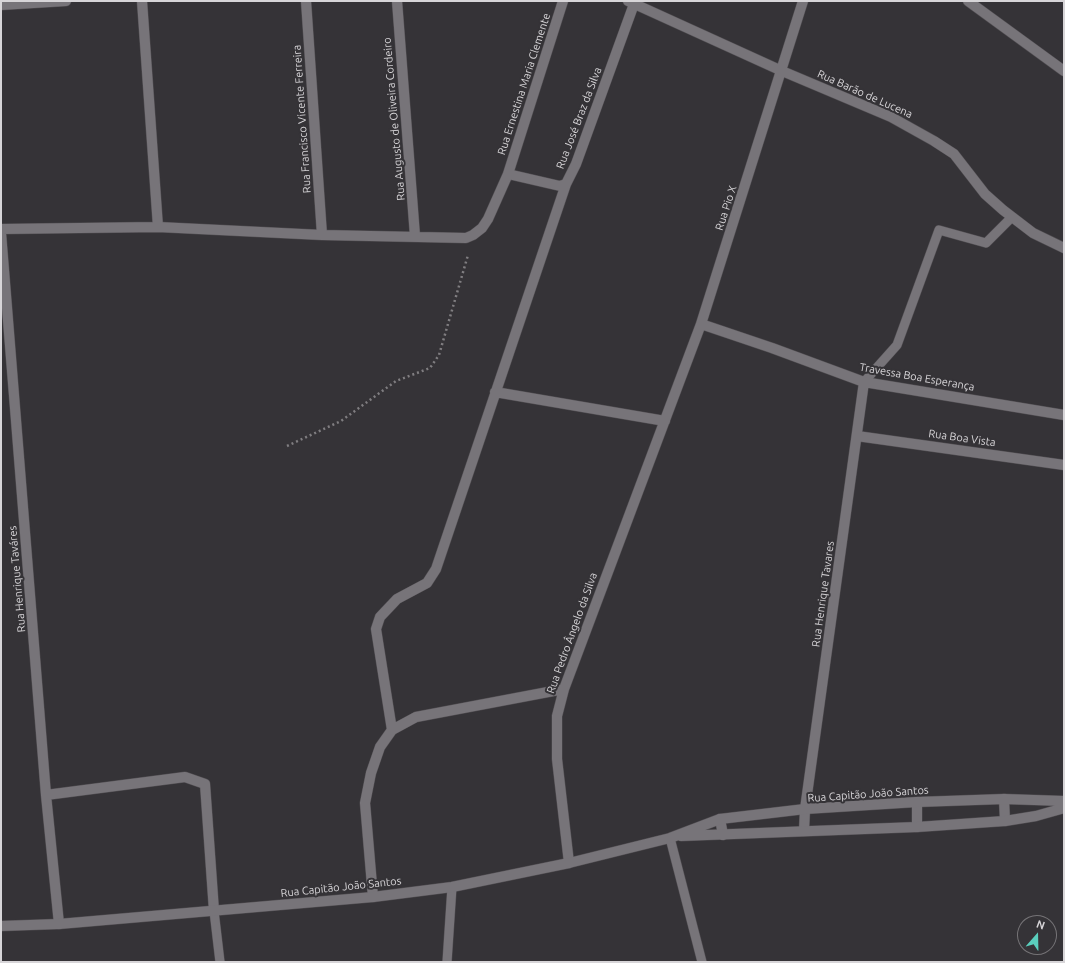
<!DOCTYPE html>
<html>
<head>
<meta charset="utf-8">
<style>
  body { margin:0 }
  #map { position:relative; width:1065px; height:963px; overflow:hidden; background:#353337; font-family:Ubuntu,sans-serif }
  canvas { display:block }
  .frame { position:absolute; inset:0; border:2px solid #d7d5d8; pointer-events:none }
  .north { position:absolute; left:1017px; top:915px; width:40px; height:40px; box-sizing:border-box; background:#353337; border:1px solid #767477; border-radius:50%; rotate:20deg; font-size:11px; font-weight:700; line-height:16px; text-align:center; color:#d7d5d8 }
  .north::after { content:''; display:block; margin:auto; width:14px; height:18px; background:#5acebd; clip-path:polygon(50% 0,100% 100%,50% 72%,0 100%) }
</style>
</head>
<body>
<div id="map">
<canvas width="1065" height="963"></canvas>
<div class="frame"></div>
<div class="north">N</div>
</div>
<script>
const g = document.querySelector('canvas').getContext('2d');
g.lineJoin = 'round';
function stroke(path, color, width, dash) { g.strokeStyle = color; g.lineWidth = width; g.lineCap = dash ? 'butt' : 'round'; g.setLineDash(dash || []); g.stroke(path); }
function write(font, color, halo, rows, align = 'center') {
  g.font = font + ' Ubuntu,sans-serif'; g.lineWidth = 4; g.setLineDash([]); g.textBaseline = 'middle'; g.strokeStyle = halo; g.fillStyle = color; for (const [text, x, y, turn = 0] of rows) {
    g.save(); g.translate(x, y); g.rotate((+turn || 0) * Math.PI / 180); g.textAlign = isNaN(turn) ? turn : align; if (halo) g.strokeText(text, 0, 0); g.fillText(text, 0, 0); g.restore();
  }
}
const lane = new Path2D(`
  M 864,382 L 897,345 L 939,230 L 986,243 L 1012,217
  M 670,838 L 702,962
  M 214,911 L 220,962
  M 447,962 L 452,887`);
const street = new Path2D(`
  M 142,1 L 158,227
  M 306,1 L 322,235
  M 397,1 L 415,236
  M 628,1 L 782,71 L 891,117 L 934,141 L 954,154 L 985,194 L 1003,210 L 1033,233 L 1064,248
  M 968,1 L 1064,71
  M 1,5 L 66,1
  M 508,174 L 560,186 L 566,184 L 576,164 L 634,4
  M 1,229 L 158,227 L 322,235 L 466,238 L 473,235 L 482,228 L 488,219 L 508,174 L 563,1
  M 1,233 L 46,795 L 59,924
  M 701,324 L 772,348 L 864,382 L 1064,415
  M 495,392 L 665,421
  M 857,436 L 1064,465
  M 392,730 L 376,629 L 380,617 L 397,599 L 427,583 L 436,569 L 566,184
  M 46,795 L 185,777 L 205,784 L 214,911
  M 1004,799 L 1005,821
  M 917,802 L 917,827
  M 720,819 L 723,835
  M 804,831 L 805,809 L 864,382
  M 569,863 L 557,759 L 557,716 L 564,689 L 701,324 L 803,1
  M 373,897 L 365,803 L 371,773 L 380,747 L 392,730 L 416,717 L 564,689`);
const secondary = new Path2D(`
  M 681,836 L 917,827 L 1005,821 L 1036,816 L 1064,808
  M 1,926 L 59,924 L 373,897 L 452,887 L 569,863 L 670,838 L 720,819 L 805,809 L 917,802 L 1004,799 L 1064,801`);
stroke(lane, '#514e52', 10);
stroke(street, '#514e52', 11);
stroke(secondary, '#514e52', 11);
stroke(new Path2D(`
  M 287,446 L 341,421 L 396,381 L 430,368 L 439,355 L 468,255`), '#807e81', 2.5, [2, 3]);
stroke(lane, '#777479', 9);
stroke(street, '#777479', 10);
stroke(secondary, '#777479', 10);
write('11px', '#d7d5d8', '#353337', [
  ["Rua Ernestina Maria Clemente",524,84,-72],
  ["Rua Barão de Lucena",865,94,24],
  ["Rua José Braz da Silva",579,118,-69],
  ["Rua Francisco Vicente Ferreira",302,119,-94],
  ["Rua Augusto de Oliveira Cordeiro",394,119,-95],
  ["Rua Pio X",726,208,-72],
  ["Travessa Boa Esperança",917,377,10],
  ["Rua Boa Vista",962,438,8],
  ["Rua Henrique Taváres",17,579,-95],
  ["Rua Henrique Tavares",823,594,-82],
  ["Rua Pedro Ângelo da Silva",572,633,-70],
  ["Rua Capitão João Santos",868,794,-4],
  ["Rua Capitão João Santos",341,887,-6]
]);
</script>
</body>
</html>
